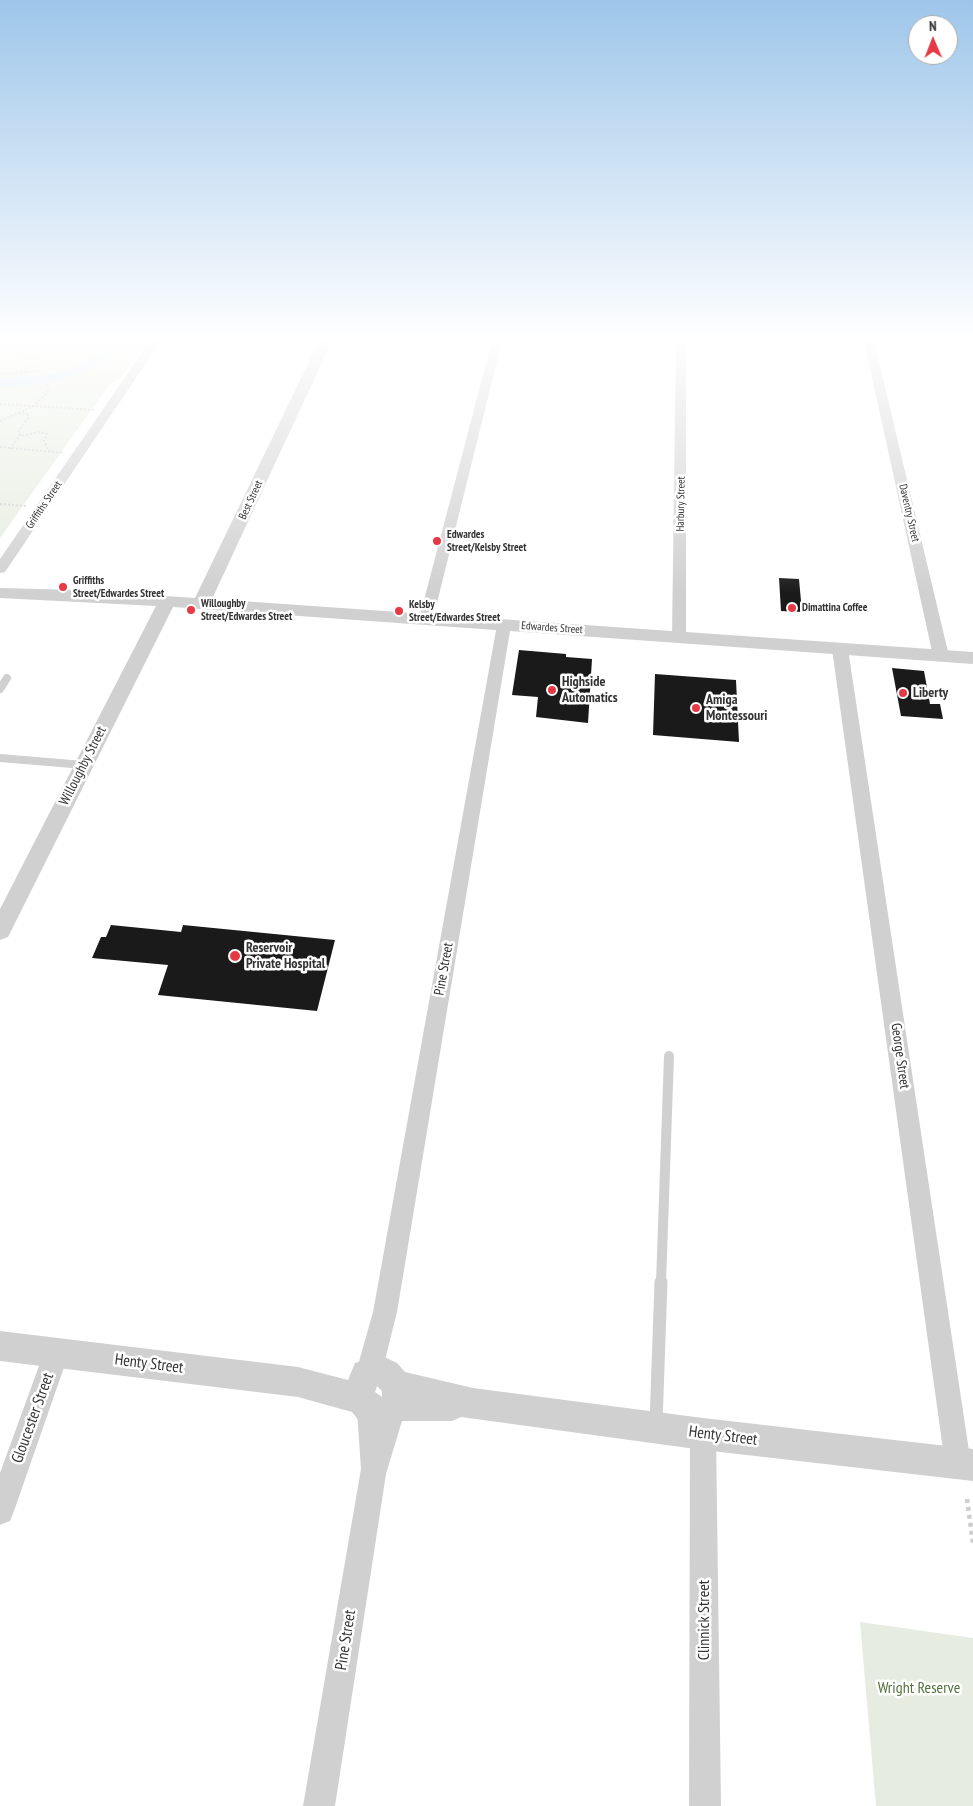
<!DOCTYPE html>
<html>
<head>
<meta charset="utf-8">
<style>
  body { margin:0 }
  #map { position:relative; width:973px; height:1806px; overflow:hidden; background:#fff; font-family:"PT Sans Narrow",sans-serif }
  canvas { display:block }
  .north { position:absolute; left:908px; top:15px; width:50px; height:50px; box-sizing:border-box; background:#fff; border:1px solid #adadad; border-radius:50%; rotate:359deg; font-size:14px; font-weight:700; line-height:20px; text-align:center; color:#333 }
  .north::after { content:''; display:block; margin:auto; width:18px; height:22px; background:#e63946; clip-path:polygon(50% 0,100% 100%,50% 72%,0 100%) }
</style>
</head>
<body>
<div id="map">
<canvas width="973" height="1806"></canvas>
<div class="north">N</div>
</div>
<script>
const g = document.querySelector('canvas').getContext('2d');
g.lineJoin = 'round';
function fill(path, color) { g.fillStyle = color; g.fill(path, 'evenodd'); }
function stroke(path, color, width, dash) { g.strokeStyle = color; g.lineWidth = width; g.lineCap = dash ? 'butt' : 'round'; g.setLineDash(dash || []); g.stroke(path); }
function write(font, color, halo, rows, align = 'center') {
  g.font = font + ' "PT Sans Narrow",sans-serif'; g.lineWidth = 5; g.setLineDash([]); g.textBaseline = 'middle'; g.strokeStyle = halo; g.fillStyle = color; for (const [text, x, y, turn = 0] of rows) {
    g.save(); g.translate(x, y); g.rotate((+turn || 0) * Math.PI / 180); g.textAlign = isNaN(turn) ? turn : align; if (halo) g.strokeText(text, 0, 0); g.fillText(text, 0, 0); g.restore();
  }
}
fill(new Path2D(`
  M 0,341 L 149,341 L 120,379 L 110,384 L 0,538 Z
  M 860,1622 L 973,1638 L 973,1806 L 876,1806 Z`), '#e6ecdf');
fill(new Path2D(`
  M 113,341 L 128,341 C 117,350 106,361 94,367 C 65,383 32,385 0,387 L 0,378 C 24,376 47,376 71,370 C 83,367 91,358 103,355 L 104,347 Z`), '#cfe2ee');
fill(new Path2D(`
  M 779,578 L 799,579 L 802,612 L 781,611 Z
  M 519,650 L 566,654 L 566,657 L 592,659 L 588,723 L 536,717 L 538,697 L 512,695 Z
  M 892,668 L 924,671 L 930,704 L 940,704 L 943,719 L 901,716 Z
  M 655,674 L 736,680 L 739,742 L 653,735 Z
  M 111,925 L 181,932 L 183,925 L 335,940 L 317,1011 L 158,995 L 168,965 L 92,958 L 101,937 L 106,937 Z`), '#1a1a1a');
stroke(new Path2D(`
  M 21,371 L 36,363
  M 0,374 L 40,371
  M 0,404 L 94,410
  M 19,413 L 27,414 L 29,417 L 18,432 L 22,436 L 40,432 L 47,434 L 44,441 L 50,452
  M 0,421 L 34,406 L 49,390 L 34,360 L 21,353 L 19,349 L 29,341
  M 0,447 L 64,453
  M 10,449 L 21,434
  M 0,504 L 26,506`), '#cdcdcd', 2, [2, 2]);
stroke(new Path2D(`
  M 967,1499 L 973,1543`), '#cdcdcd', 4.5, [4, 4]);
stroke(new Path2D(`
  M 0,689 L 7,678
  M 0,758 L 84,765`), '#d0d0d0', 8);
stroke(new Path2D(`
  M 661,1283 L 669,1056`), '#d0d0d0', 10);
stroke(new Path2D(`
  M 656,1423 L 661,1282`), '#d0d0d0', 13);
fill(new Path2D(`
  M 150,341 L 161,341 L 5,572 L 0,573 L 0,559 Z
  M 492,341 L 502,341 L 433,619 L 426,623 L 419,619 Z
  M 676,341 L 686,341 L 686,637 L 679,642 L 672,637 Z
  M 864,341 L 874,341 L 949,656 L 941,661 L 933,656 Z
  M 504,621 L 511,625 L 397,1312 L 382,1372 L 378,1381 L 369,1385 L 360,1381 L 356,1372 L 373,1312 L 497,625 Z
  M 840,644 L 848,649 L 971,1464 L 967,1473 L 958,1477 L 949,1473 L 945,1464 L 832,649 Z
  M 56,1340 L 65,1344 L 69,1353 L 14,1511 L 10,1521 L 0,1525 L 0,1473 L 47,1344 Z
  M 370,1398 L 379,1402 L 381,1406 L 383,1402 L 392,1398 L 401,1402 L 405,1411 L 386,1474 L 335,1806 L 303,1806 L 361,1469 L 357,1411 L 361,1402 Z
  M 703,1421 L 712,1425 L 716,1434 L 721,1806 L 689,1806 L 690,1434 L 694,1425 Z`), '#d0d0d0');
fill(new Path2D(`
  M 319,341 L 332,341 L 212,599 L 973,652 L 973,664 L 173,607 L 8,937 L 0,940 L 0,909 L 156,606 L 0,598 L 0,588 L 77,590 L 195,598 Z
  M 0,1331 L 298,1367 L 348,1380 L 355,1363 L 380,1355 L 397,1363 L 405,1372 L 473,1388 L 703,1418 L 973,1449 L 973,1481 L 703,1450 L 461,1417 L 452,1421 L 403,1421 L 380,1429 L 359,1421 L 352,1412 L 298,1397 L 0,1361 ZM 377,1386 L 382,1391 L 382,1397 L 375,1392 Z`), '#d0d0d0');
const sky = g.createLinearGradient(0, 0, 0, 594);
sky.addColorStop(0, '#9ec6ea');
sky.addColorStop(0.57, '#fff');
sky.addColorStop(1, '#ffffff00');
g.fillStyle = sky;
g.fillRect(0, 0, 973, 594);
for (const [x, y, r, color] of [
  [437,541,5,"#e63946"],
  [63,587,5,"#e63946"],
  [792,608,5,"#e63946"],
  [191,610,5,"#e63946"],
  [399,611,5,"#e63946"],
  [552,690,5,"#e63946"],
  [903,693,5,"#e63946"],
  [696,708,5,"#e63946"],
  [235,956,6,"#e63946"]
]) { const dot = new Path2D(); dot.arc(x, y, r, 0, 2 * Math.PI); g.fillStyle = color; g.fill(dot); stroke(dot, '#fff', 2); }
write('11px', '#333', '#fff', [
  ["Best Street",251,500,-65],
  ["Harbury Street",681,504,-89],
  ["Griffiths Street",44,505,-56],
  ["Daventry Street",909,513,77],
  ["Edwardes Street",552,628,4]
]);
write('bold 11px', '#333', '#fff', [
  ["Edwardes",447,535],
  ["Street/Kelsby Street",447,548],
  ["Griffiths",73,581],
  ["Street/Edwardes Street",73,594],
  ["Willoughby",201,604],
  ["Street/Edwardes Street",201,617],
  ["Kelsby",409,605],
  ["Street/Edwardes Street",409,618],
  ["Dimattina Coffee",802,608]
], 'left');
write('bold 14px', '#333', '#fff', [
  ["Highside",562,682],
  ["Automatics",562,698],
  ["Liberty",913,693],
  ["Amiga",706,700],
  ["Montessouri",706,716],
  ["Reservoir",246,948],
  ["Private Hospital",246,964]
], 'left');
write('14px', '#333', '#fff', [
  ["Willoughby Street",83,766,-63],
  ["Pine Street",444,969,-80],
  ["George Street",900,1056,82]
]);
write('16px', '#333', '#fff', [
  ["Henty Street",149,1364,7],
  ["Gloucester Street",33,1418,-70],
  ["Henty Street",723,1436,7],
  ["Clinnick Street",704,1620,-90],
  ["Pine Street",346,1640,-81]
]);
write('16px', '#56703f', '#fff', [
  ["Wright Reserve",919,1688]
]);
</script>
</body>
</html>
